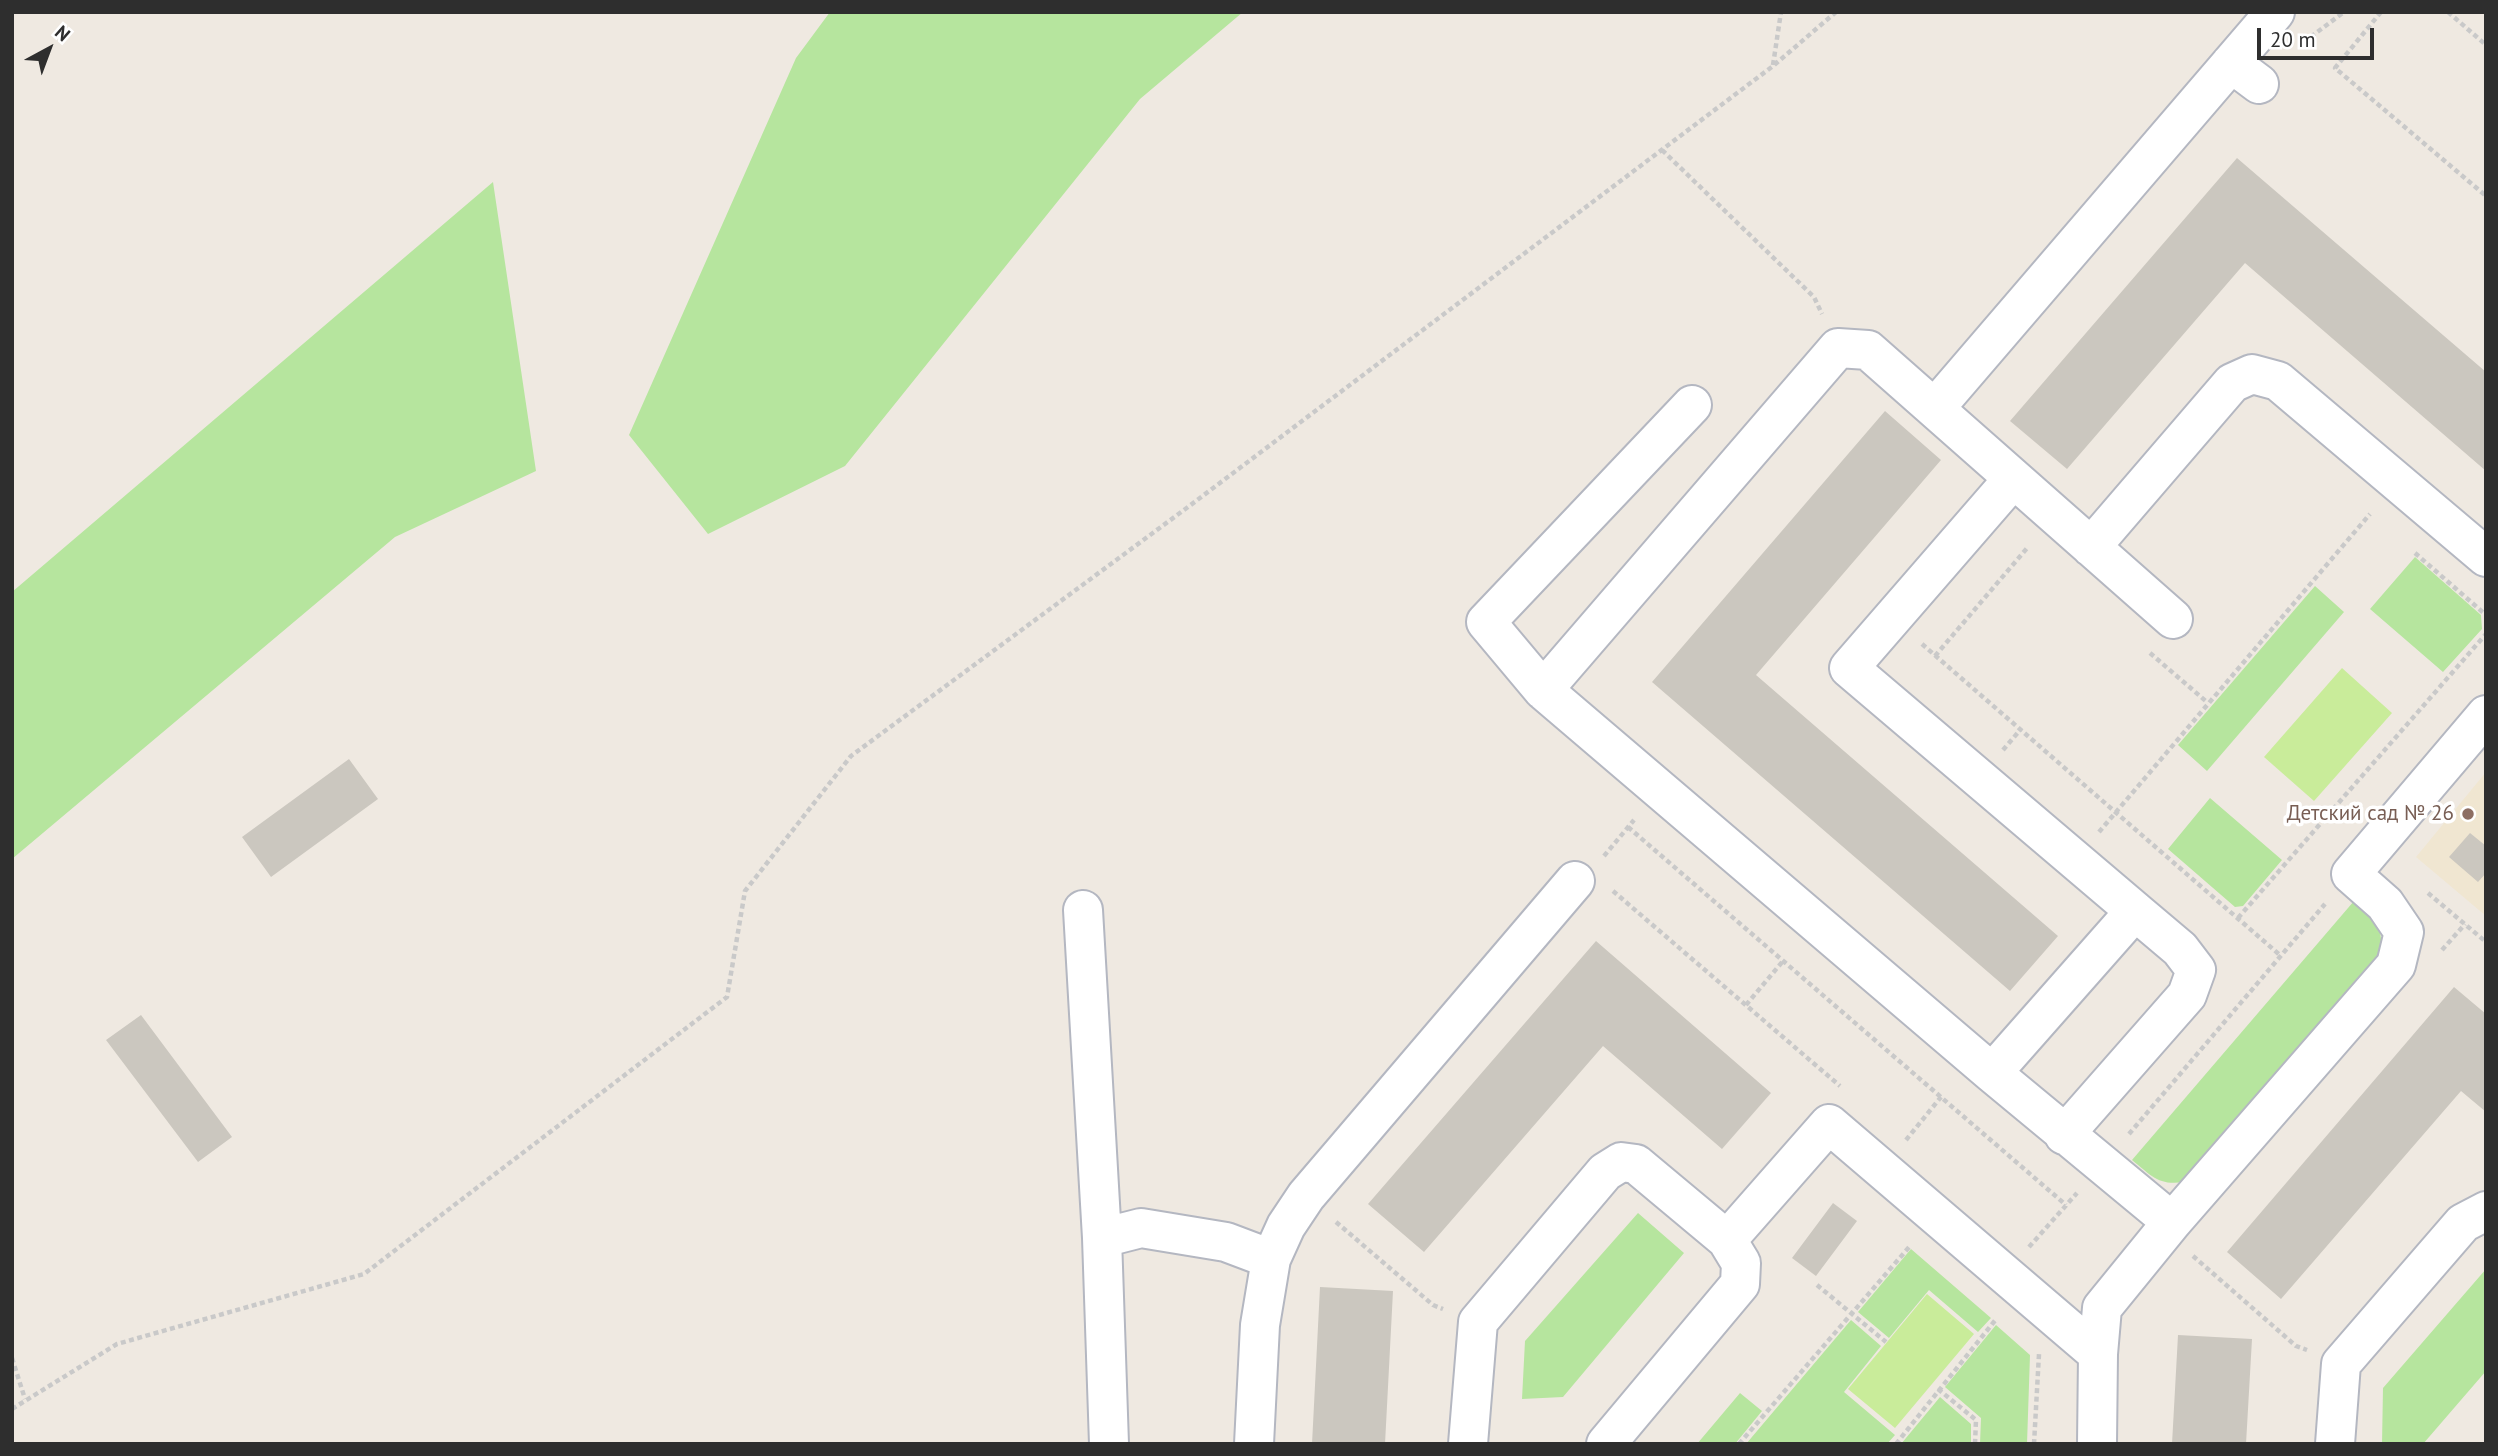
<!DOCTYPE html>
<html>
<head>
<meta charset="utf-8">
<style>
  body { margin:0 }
  #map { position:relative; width:2498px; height:1456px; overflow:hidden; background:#efe9e1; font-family:"PT Sans",sans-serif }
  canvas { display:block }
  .frame { position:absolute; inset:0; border:14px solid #2e2e2e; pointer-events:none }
  .north { position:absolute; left:14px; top:14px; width:70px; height:70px; -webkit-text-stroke:5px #fff; paint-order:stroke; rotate:41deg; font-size:19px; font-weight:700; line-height:28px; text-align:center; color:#2e2e2e }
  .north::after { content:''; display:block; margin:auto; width:24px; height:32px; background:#2e2e2e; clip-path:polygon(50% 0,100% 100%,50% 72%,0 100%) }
  .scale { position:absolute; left:2257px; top:28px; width:117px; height:32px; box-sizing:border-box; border:4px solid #2e2e2e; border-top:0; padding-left:9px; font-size:21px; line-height:24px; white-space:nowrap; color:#2e2e2e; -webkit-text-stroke:5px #fff; paint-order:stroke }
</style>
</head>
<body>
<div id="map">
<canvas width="2498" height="1456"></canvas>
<div class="frame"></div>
<div class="north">N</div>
<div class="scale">20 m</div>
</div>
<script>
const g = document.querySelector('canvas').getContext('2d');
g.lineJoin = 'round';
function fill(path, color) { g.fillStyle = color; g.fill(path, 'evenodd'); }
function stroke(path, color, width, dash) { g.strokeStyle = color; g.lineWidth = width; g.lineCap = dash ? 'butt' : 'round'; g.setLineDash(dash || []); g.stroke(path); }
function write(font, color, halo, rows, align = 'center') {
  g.font = font + ' "PT Sans",sans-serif'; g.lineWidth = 7; g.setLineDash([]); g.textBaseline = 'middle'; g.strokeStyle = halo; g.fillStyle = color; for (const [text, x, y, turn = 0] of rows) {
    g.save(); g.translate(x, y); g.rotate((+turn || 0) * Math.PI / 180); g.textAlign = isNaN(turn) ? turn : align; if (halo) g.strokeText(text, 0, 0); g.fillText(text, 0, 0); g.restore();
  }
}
fill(new Path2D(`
  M 2486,772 L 2486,916 L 2416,857 Z`), '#f0e6d1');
fill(new Path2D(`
  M 830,12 L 1243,12 L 1140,99 L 845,466 L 708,534 L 629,435 L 796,58 Z
  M 493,182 L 536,471 L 395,537 L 12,859 L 12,592 Z
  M 2415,557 L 2481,615 L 2482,629 L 2443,672 L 2370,609 Z
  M 2315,586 L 2344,612 L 2207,771 L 2178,745 Z
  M 2210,798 L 2282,860 L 2243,906 L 2235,907 L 2168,849 Z
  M 2354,901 C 2375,920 2383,923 2381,953 L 2184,1182 C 2158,1186 2151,1175 2132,1160 Z
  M 1638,1213 L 1684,1253 L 1563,1397 L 1522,1399 L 1525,1341 Z
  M 1911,1249 L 1991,1318 L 1978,1332 L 1929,1290 L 1889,1338 L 1858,1312 Z
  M 2486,1269 L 2486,1371 L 2423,1444 L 2382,1444 L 2383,1388 Z
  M 1851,1320 L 1881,1346 L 1844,1392 L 1895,1435 L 1887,1444 L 1746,1444 Z
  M 1996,1325 L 2030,1355 L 2027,1444 L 1980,1444 L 1981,1418 L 1945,1387 Z
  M 1740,1393 L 1762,1411 L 1735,1444 L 1697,1444 Z
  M 1940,1397 L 1971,1424 L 1971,1444 L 1901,1444 Z`), '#b6e59e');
fill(new Path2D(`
  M 2342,668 L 2392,713 L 2314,801 L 2264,757 Z
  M 1927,1294 L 1974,1334 L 1895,1428 L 1848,1389 Z`), '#c9ec9a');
fill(new Path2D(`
  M 2237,158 L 2486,372 L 2486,471 L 2245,263 L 2067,469 L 2010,421 Z
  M 1885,411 L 1941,460 L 1756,675 L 2058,936 L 2010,991 L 1652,682 Z
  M 349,759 L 378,799 L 271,877 L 242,837 Z
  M 2470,833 L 2486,846 L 2486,873 L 2478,882 L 2449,857 Z
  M 1596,941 L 1771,1093 L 1722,1149 L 1603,1046 L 1424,1252 L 1368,1204 Z
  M 2454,987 L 2486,1014 L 2486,1112 L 2461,1091 L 2281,1299 L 2227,1252 Z
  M 141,1015 L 232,1137 L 198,1162 L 106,1040 Z
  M 1833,1203 L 1857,1221 L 1816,1276 L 1792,1258 Z
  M 1320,1287 L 1393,1291 L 1385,1444 L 1312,1444 Z
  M 2178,1335 L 2252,1339 L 2246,1444 L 2172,1444 Z`), '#cbc7bf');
const minor = new Path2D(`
  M 2231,63 L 2259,84
  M 1935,408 L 2275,12
  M 2091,547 L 2232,383 L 2252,374 L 2278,381 L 2486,557
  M 1543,690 L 1486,622 L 1692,405
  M 1083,910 L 1102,1238 L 1109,1444
  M 1992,1073 L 2135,911 L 1849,668 L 2013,479
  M 2064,1135 L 2187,995 L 2196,970 L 2180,949 L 2135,911
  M 2172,1222 L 1992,1073 L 1543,690 L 1838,348 L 1868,350 L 2173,619
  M 1102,1238 L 1141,1228 L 1226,1242 L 1271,1259
  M 1254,1444 L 1260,1325 L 1271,1259 L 1286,1226 L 1306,1196 L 1575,881
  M 1468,1444 L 1478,1322 L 1605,1172 L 1621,1162 L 1636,1164 L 1727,1240 L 1829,1124 L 2098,1354
  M 1606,1444 L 1740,1284 L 1741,1263 L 1727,1240
  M 2097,1444 L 2098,1354 L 2102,1308 L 2172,1222 L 2396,965 L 2404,932 L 2385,904 L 2351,874 L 2486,715
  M 2335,1444 L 2341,1364 L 2463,1223 L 2486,1211`);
stroke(minor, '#b4b7c1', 42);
stroke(new Path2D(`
  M 2381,12 L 2335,68 L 2486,196
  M 2448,12 L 2486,45
  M 2304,42 L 2344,12
  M 1773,65 L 1781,12
  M 1662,150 L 1814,297 L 1822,314
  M 2415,553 L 2486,615
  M 1922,644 L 2281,956
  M 2150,653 L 2208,703
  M 1935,656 L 2028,547
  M 2003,750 L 2021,729
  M 1628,827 L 2066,1205
  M 2099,832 L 2370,514
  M 1604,856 L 1634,820
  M 1613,891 L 1840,1086
  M 2428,893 L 2486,942
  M 2238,918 L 2486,634
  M 2442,950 L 2465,924
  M 1746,1005 L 1783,961
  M 2129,1134 L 2325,904
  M 1906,1140 L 1941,1097
  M 1336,1222 L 1433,1305 L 1443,1309
  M 2029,1247 L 2077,1193
  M 2193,1256 L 2296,1346 L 2307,1350
  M 1817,1285 L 1886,1342
  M 12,1358 L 25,1399
  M 1938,1389 L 1976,1420 L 1975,1444
  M 12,1409 L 117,1344 L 364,1274 L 727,997 L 745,891 L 851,756 L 1188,507 L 1773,66 L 1836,12
  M 1739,1444 L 1910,1246
  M 1896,1444 L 1997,1318
  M 2034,1444 L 2039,1354`), '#c9c9c9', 4.5, [5, 3.5]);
stroke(minor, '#fff', 38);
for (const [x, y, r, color] of [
  [2468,814,7,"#8d6e63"]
]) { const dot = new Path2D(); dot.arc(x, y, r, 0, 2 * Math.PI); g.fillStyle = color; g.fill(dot); stroke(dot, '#fff', 2.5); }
write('21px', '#785e54', '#fff', [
  ["Детский сад № 26",2454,814]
], 'right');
</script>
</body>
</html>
